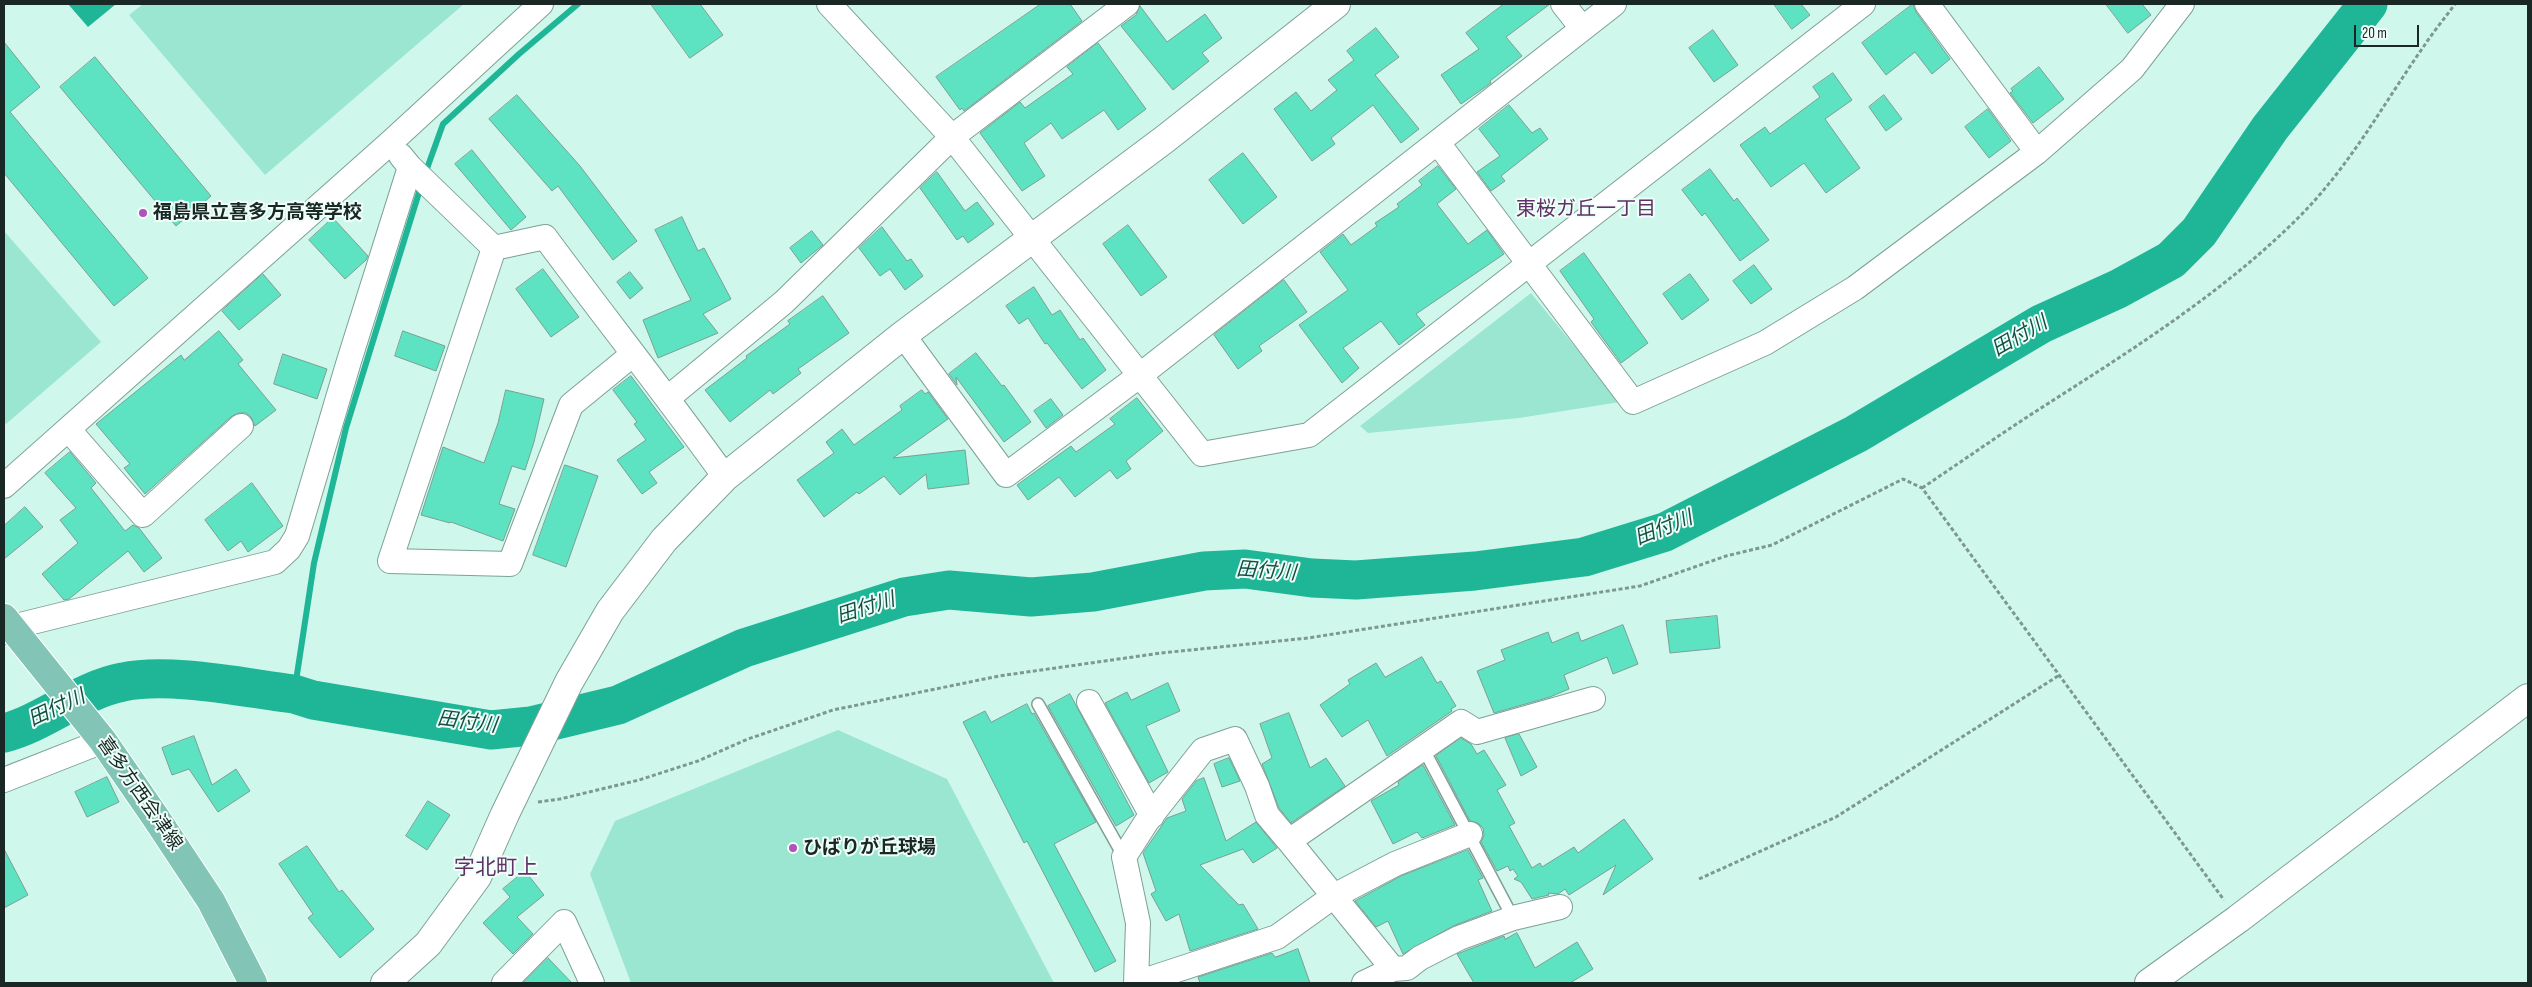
<!DOCTYPE html>
<html>
<head>
<meta charset="utf-8">
<style>
  body { margin:0 }
  #map { position:relative; width:2532px; height:987px; overflow:hidden; background:#d0f7eb; font-family:"Sofia Sans Condensed",sans-serif }
  canvas { display:block }
  .frame { position:absolute; inset:0; border:5px solid #192824; pointer-events:none }
  .scale { position:absolute; left:2354px; top:25px; width:65px; height:22px; box-sizing:border-box; border:2px solid #192824; border-top:0; padding-left:6px; font-size:15px; line-height:18px; white-space:nowrap; color:#192824; -webkit-text-stroke:4px #effef9; paint-order:stroke }
</style>
</head>
<body>
<div id="map">
<canvas width="2532" height="987"></canvas>
<div class="frame"></div>
<div class="scale">20 m</div>
</div>
<script>
const g = document.querySelector('canvas').getContext('2d');
g.lineJoin = 'round';
function fill(path, color) { g.fillStyle = color; g.fill(path, 'evenodd'); }
function stroke(path, color, width, dash) { g.strokeStyle = color; g.lineWidth = width; g.lineCap = dash ? 'butt' : 'round'; g.setLineDash(dash || []); g.stroke(path); }
function write(font, color, halo, rows, align = 'center') {
  g.font = font + ' "Sofia Sans Condensed","Noto Sans JP",sans-serif'; g.lineWidth = 4; g.setLineDash([]); g.textBaseline = 'middle'; g.strokeStyle = halo; g.fillStyle = color; for (const [text, x, y, turn = 0] of rows) {
    g.save(); g.translate(x, y); g.rotate((+turn || 0) * Math.PI / 180); g.textAlign = isNaN(turn) ? turn : align; if (halo) g.strokeText(text, 0, 0); g.fillText(text, 0, 0); g.restore();
  }
}
fill(new Path2D(`
  M 143,4 L 464,4 L 265,175 L 129,15 Z
  M 4,231 L 101,342 L 6,424 L 4,422 Z
  M 1531,293 L 1620,402 L 1519,418 L 1368,433 L 1360,426 Z
  M 838,730 L 947,779 L 1054,983 L 631,983 L 590,874 L 615,821 Z`), '#9be6d0');
fill(new Path2D(`
  M 68,4 L 116,4 L 88,27 Z`), '#1fb697');
stroke(new Path2D(`
  M 425,174 L 443,124 L 519,54 L 578,4
  M 294,694 L 314,563 L 346,428 L 421,186`), '#1fb697', 6);
stroke(new Path2D(`
  M 4,733 C 44,723 80,690 123,682 C 170,672 245,688 294,694 L 313,700 L 491,730 L 531,726 L 618,705 L 744,648 L 904,597 L 949,590 L 1031,597 L 1093,592 L 1204,571 L 1245,569 L 1312,578 L 1356,580 L 1475,571 L 1584,557 L 1665,532 L 1856,434 L 2041,324 L 2118,289 L 2171,260 L 2199,232 L 2270,128 L 2368,4`), '#1fb697', 39);
const building = new Path2D(`
  M 651,4 L 700,4 L 723,35 L 690,58 Z
  M 1041,4 L 1070,4 L 1082,21 L 964,111 L 962,108 L 960,110 L 936,77 Z
  M 1504,4 L 1550,4 L 1506,37 L 1522,56 L 1490,81 L 1491,83 L 1461,104 L 1441,75 L 1479,49 L 1466,33 Z
  M 1774,4 L 1801,4 L 1810,15 L 1792,29 Z
  M 1913,4 L 1916,12 L 1950,59 L 1932,74 L 1915,52 L 1886,75 L 1862,43 Z
  M 2106,4 L 2142,4 L 2151,15 L 2128,33 Z
  M 1140,6 L 1167,42 L 1205,14 L 1222,38 L 1202,53 L 1209,61 L 1173,90 L 1121,26 L 1136,15 Z
  M 1376,28 L 1399,57 L 1375,75 L 1419,129 L 1401,143 L 1373,105 L 1331,138 L 1335,144 L 1312,161 L 1274,109 L 1296,92 L 1311,111 L 1337,90 L 1328,80 L 1354,60 L 1347,51 Z
  M 1713,30 L 1738,65 L 1714,82 L 1689,48 Z
  M 4,42 L 40,87 L 10,112 L 148,278 L 114,306 L 4,173 Z
  M 1098,43 L 1146,109 L 1118,130 L 1104,110 L 1062,139 L 1051,123 L 1024,143 L 1045,176 L 1022,191 L 980,133 L 1020,102 L 1025,108 L 1073,74 L 1067,67 Z
  M 95,57 L 211,196 L 176,226 L 60,87 Z
  M 2039,67 L 2064,99 L 2033,123 L 2010,93 L 2013,91 L 2011,89 Z
  M 1833,73 L 1852,100 L 1825,119 L 1860,168 L 1826,193 L 1804,163 L 1771,187 L 1740,145 L 1765,127 L 1770,134 L 1820,97 L 1813,87 Z
  M 517,95 L 580,166 L 637,241 L 613,260 L 558,186 L 552,191 L 489,119 Z
  M 1884,95 L 1902,119 L 1886,131 L 1869,107 Z
  M 1509,105 L 1532,133 L 1540,128 L 1548,139 L 1501,176 L 1505,181 L 1491,191 L 1477,172 L 1500,156 L 1479,129 Z
  M 1988,109 L 2011,141 L 1989,158 L 1965,127 Z
  M 472,150 L 526,217 L 511,230 L 455,164 Z
  M 1243,153 L 1277,197 L 1243,224 L 1209,180 Z
  M 1438,166 L 1456,189 L 1437,204 L 1468,244 L 1487,230 L 1504,254 L 1416,314 L 1425,325 L 1399,345 L 1381,321 L 1343,348 L 1359,368 L 1342,383 L 1299,325 L 1348,290 L 1320,252 L 1343,234 L 1351,245 L 1377,226 L 1375,223 L 1399,207 L 1397,204 L 1422,185 L 1419,181 Z
  M 1710,169 L 1734,201 L 1737,198 L 1769,240 L 1740,261 L 1705,213 L 1702,216 L 1682,190 Z
  M 937,172 L 965,211 L 977,202 L 994,224 L 968,243 L 963,236 L 957,240 L 920,188 Z
  M 682,217 L 698,251 L 704,248 L 731,299 L 703,314 L 718,333 L 658,358 L 643,320 L 691,300 L 655,230 Z
  M 333,218 L 368,256 L 366,260 L 345,279 L 309,240 Z
  M 1128,225 L 1167,277 L 1141,296 L 1103,244 Z
  M 882,227 L 907,261 L 911,259 L 923,276 L 905,290 L 890,269 L 880,276 L 859,248 Z
  M 812,231 L 823,245 L 801,263 L 790,248 Z
  M 1584,253 L 1648,343 L 1621,363 L 1591,322 L 1594,319 L 1560,271 Z
  M 1754,265 L 1772,289 L 1751,304 L 1733,281 Z
  M 543,269 L 579,317 L 551,337 L 516,289 Z
  M 630,272 L 643,288 L 630,299 L 617,282 Z
  M 263,274 L 281,295 L 239,330 L 222,311 Z
  M 1690,274 L 1709,300 L 1682,320 L 1663,294 Z
  M 1284,280 L 1307,312 L 1259,346 L 1262,351 L 1238,369 L 1214,335 Z
  M 1034,287 L 1052,315 L 1060,310 L 1080,340 L 1083,338 L 1106,370 L 1082,389 L 1047,343 L 1045,344 L 1028,318 L 1019,324 L 1006,306 Z
  M 823,296 L 849,333 L 798,369 L 801,373 L 773,394 L 770,390 L 730,422 L 705,390 L 747,358 L 746,356 L 790,324 L 788,321 Z
  M 219,331 L 243,360 L 238,364 L 276,410 L 255,426 L 251,417 L 246,413 L 239,413 L 232,416 L 145,494 L 124,468 L 130,464 L 96,424 L 181,355 L 184,360 Z
  M 403,331 L 445,346 L 436,371 L 395,356 Z
  M 976,353 L 1002,386 L 1004,385 L 1031,422 L 1004,442 L 956,377 L 957,385 L 949,374 Z
  M 283,354 L 327,369 L 317,399 L 274,384 Z
  M 631,376 L 684,447 L 649,472 L 657,483 L 642,494 L 617,460 L 646,440 L 634,424 L 637,422 L 613,390 Z
  M 506,390 L 544,399 L 534,442 L 525,470 L 512,466 L 499,504 L 515,509 L 503,541 L 451,522 L 450,523 L 421,515 L 443,447 L 484,463 L 498,423 Z
  M 922,390 L 925,394 L 928,392 L 948,419 L 893,458 L 965,450 L 969,484 L 928,489 L 926,474 L 900,495 L 884,476 L 859,494 L 857,492 L 824,517 L 797,480 L 834,453 L 826,442 L 842,429 L 854,445 L 902,410 L 900,406 Z
  M 1137,398 L 1163,431 L 1126,461 L 1131,469 L 1117,479 L 1110,470 L 1075,497 L 1059,477 L 1028,500 L 1017,485 L 1071,446 L 1076,452 L 1115,424 L 1110,419 Z
  M 1051,399 L 1063,415 L 1046,428 L 1034,411 Z
  M 70,452 L 96,483 L 91,488 L 125,531 L 133,525 L 139,528 L 162,558 L 144,572 L 128,551 L 69,599 L 64,600 L 42,574 L 78,543 L 60,520 L 76,508 L 45,473 Z
  M 565,465 L 598,476 L 566,567 L 533,555 Z
  M 252,483 L 283,526 L 248,552 L 241,541 L 228,551 L 205,520 Z
  M 25,507 L 43,527 L 4,559 L 4,526 Z
  M 1717,616 L 1720,648 L 1670,653 L 1666,621 Z
  M 1623,625 L 1638,664 L 1613,674 L 1607,657 L 1564,675 L 1569,689 L 1550,697 L 1494,713 L 1477,671 L 1505,660 L 1501,650 L 1548,632 L 1552,643 L 1578,632 L 1581,641 Z
  M 1422,657 L 1437,683 L 1441,681 L 1456,706 L 1451,709 L 1452,711 L 1387,756 L 1368,720 L 1342,737 L 1320,705 L 1350,684 L 1348,680 L 1376,663 L 1385,677 Z
  M 1168,683 L 1180,711 L 1146,726 L 1168,772 L 1149,783 L 1105,703 L 1127,692 L 1131,700 Z
  M 1070,694 L 1134,815 L 1116,826 L 1048,706 Z
  M 1027,704 L 1032,714 L 1034,713 L 1096,822 L 1054,844 L 1116,961 L 1095,972 L 1027,841 L 1024,843 L 963,722 L 985,711 L 991,722 Z
  M 1289,713 L 1310,768 L 1326,758 L 1345,786 L 1291,823 L 1279,808 L 1262,764 L 1272,758 L 1260,724 Z
  M 1519,734 L 1537,767 L 1521,776 L 1505,738 Z
  M 194,736 L 212,785 L 236,769 L 250,791 L 218,812 L 189,769 L 172,775 L 162,748 Z
  M 1461,738 L 1471,744 L 1477,754 L 1484,750 L 1506,785 L 1497,790 L 1515,823 L 1509,826 L 1532,868 L 1540,863 L 1542,867 L 1574,847 L 1578,853 L 1624,819 L 1653,859 L 1603,895 L 1616,865 L 1569,895 L 1565,889 L 1558,894 L 1548,893 L 1549,895 L 1532,899 L 1521,882 L 1514,879 L 1518,876 L 1513,869 L 1510,871 L 1508,866 L 1497,871 L 1481,842 L 1484,835 L 1483,828 L 1478,823 L 1470,821 L 1436,756 Z
  M 1229,758 L 1240,781 L 1222,787 L 1214,764 Z
  M 1423,765 L 1455,825 L 1422,838 L 1417,832 L 1393,844 L 1371,801 L 1399,785 L 1398,782 Z
  M 107,777 L 119,802 L 87,817 L 75,792 Z
  M 1204,778 L 1226,841 L 1256,822 L 1277,848 L 1253,863 L 1243,849 L 1200,865 L 1239,905 L 1243,904 L 1258,929 L 1190,951 L 1179,914 L 1166,921 L 1151,894 L 1156,891 L 1143,853 L 1167,818 L 1186,811 L 1182,799 L 1196,781 Z
  M 428,801 L 450,815 L 427,850 L 406,836 Z
  M 307,846 L 339,892 L 342,890 L 374,929 L 340,958 L 308,918 L 313,914 L 279,864 Z
  M 4,849 L 28,895 L 4,908 Z
  M 1468,850 L 1483,878 L 1478,880 L 1492,911 L 1453,926 L 1403,954 L 1388,921 L 1376,927 L 1355,901 L 1401,876 Z
  M 525,871 L 544,895 L 517,917 L 533,934 L 513,954 L 483,923 L 510,897 L 503,889 Z
  M 1517,933 L 1535,968 L 1577,942 L 1593,969 L 1570,983 L 1474,983 L 1457,954 L 1504,936 L 1505,939 Z
  M 1298,949 L 1310,983 L 1200,983 L 1198,977 L 1272,953 L 1275,957 Z
  M 548,958 L 572,983 L 523,983 Z`);
fill(building, '#5ee3c2');
stroke(building, '#7a9f94', 1);
const service = new Path2D(`
  M 1038,704 L 1124,857
  M 1423,748 L 1513,918`);
const minor = new Path2D(`
  M 829,4 L 952,137 L 1202,454 L 1309,435 L 1863,4
  M 1563,4 L 1582,28
  M 1927,4 L 2037,152
  M 1438,143 L 1633,402 L 1765,343 L 1855,288 L 2037,152 L 2132,69 L 2182,4
  M 401,156 L 410,167 L 494,248
  M 494,248 L 390,561 L 510,564 L 571,405 L 632,355
  M 494,248 L 545,237 C 605,318 667,396 725,477
  M 903,335 L 1006,475 L 1139,376 L 1614,4
  M 668,398 L 784,302 L 952,137 L 1127,4
  M 68,429 L 143,515 L 241,426
  M 4,486 L 391,142 L 541,4
  M 4,632 L 12,627 L 275,562 L 289,549 L 297,536 L 349,361 L 410,167
  M 1089,702 L 1152,816
  M 4,780 L 103,741
  M 1289,841 L 1393,969
  M 504,983 L 564,922 L 592,983
  M 1136,983 L 1138,923 L 1124,857 L 1147,821 L 1203,750 L 1235,739 L 1257,786 L 1267,815 L 1289,841 L 1461,722 L 1477,732 L 1593,699
  M 1137,983 L 1277,937 L 1334,896 L 1395,864 L 1470,834
  M 1364,983 L 1393,969 L 1407,968 L 1420,958 L 1459,938 L 1513,918 L 1560,907`);
const tertiary = new Path2D(`
  M 385,983 L 428,944 L 477,877 L 505,814 L 569,682 L 610,611 L 664,540 L 725,477 L 903,335 L 1165,139 L 1336,4
  M 2149,983 L 2238,919 L 2528,698`);
const primary = new Path2D(`
  M 4,618 L 103,741 L 156,818 L 211,901 L 253,983`);
stroke(service, '#7da196', 14);
stroke(minor, '#7da196', 26);
stroke(tertiary, '#7da196', 30);
stroke(primary, '#fff', 30);
stroke(new Path2D(`
  M 1922,488 C 1961,462 1999,435 2038,410 C 2130,351 2225,292 2302,214 C 2351,164 2384,103 2424,46 C 2433,32 2445,18 2455,4
  M 538,802 L 560,799 L 639,780 L 698,761 L 748,739 L 833,710 L 999,676 L 1161,653 L 1308,638 L 1640,586 L 1726,556 L 1772,545 L 1903,479 L 1922,488 L 2224,900
  M 1699,879 L 1836,817 L 2058,676`), '#7c9890', 3, [4, 2.5]);
stroke(service, '#fff', 11);
stroke(minor, '#fff', 24);
stroke(tertiary, '#fff', 28);
stroke(primary, '#82c5b6', 28);
for (const [x, y, r, color] of [
  [143,213,5,"#b152bb"],
  [793,848,5,"#b152bb"]
]) { const dot = new Path2D(); dot.arc(x, y, r, 0, 2 * Math.PI); g.fillStyle = color; g.fill(dot); stroke(dot, '#effef9', 2); }
write('bold 19px', '#192824', '#effef9', [
  ["福島県立喜多方高等学校",153,213],
  ["ひばりが丘球場",803,848]
], 'left');
write('19px', '#192824', '#effef9', [
  ["喜多方西会津線",139,794,55]
]);
write('20px', '#603164', '#effef9', [
  ["東桜ガ丘一丁目",1586,210]
]);
write('italic 20px', '#164f41', '#effef9', [
  ["田付川",2020,337,-30],
  ["田付川",1664,529,-22],
  ["田付川",1266,572,4],
  ["田付川",866,609,-18],
  ["田付川",57,709,-25],
  ["田付川",467,723,7]
]);
write('21px', '#603164', '#effef9', [
  ["字北町上",496,869]
]);
</script>
</body>
</html>
